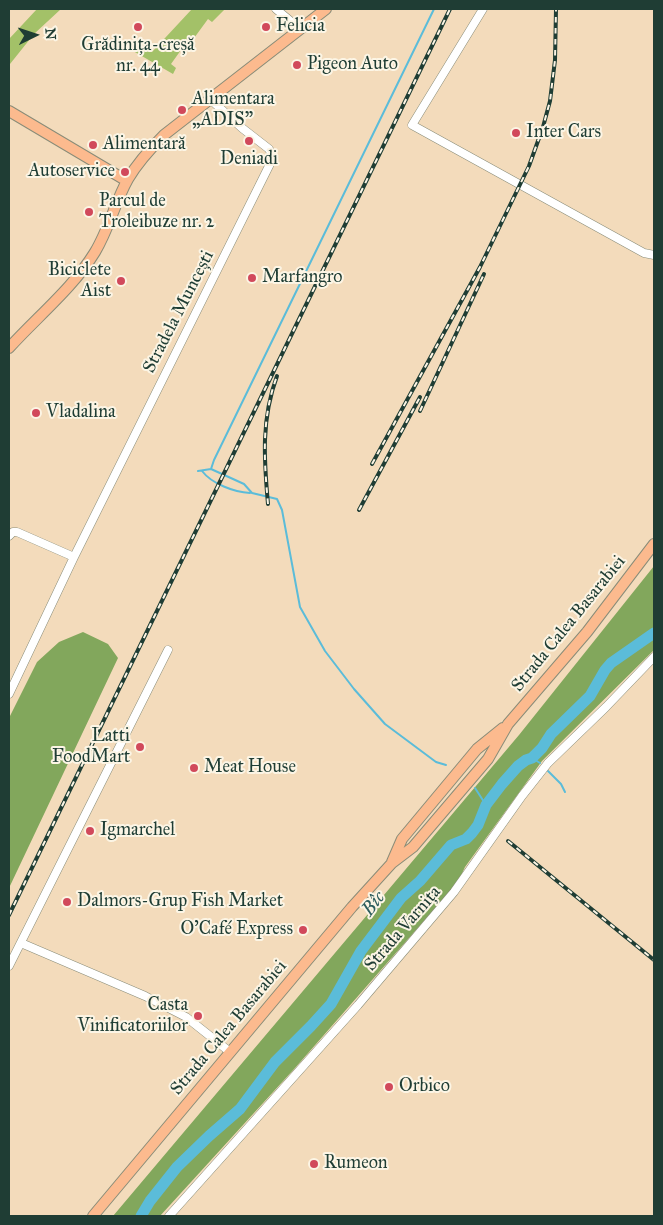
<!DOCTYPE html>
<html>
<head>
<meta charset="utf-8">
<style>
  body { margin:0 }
  #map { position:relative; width:663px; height:1225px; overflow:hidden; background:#f3dbbb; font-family:"IM FELL Great Primer",serif }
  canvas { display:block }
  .frame { position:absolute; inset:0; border:10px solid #1f3d34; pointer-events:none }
  .north { position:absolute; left:10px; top:10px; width:50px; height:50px; -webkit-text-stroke:4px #fcf5e5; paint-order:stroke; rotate:86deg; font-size:14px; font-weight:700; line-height:20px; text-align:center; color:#1f3d34 }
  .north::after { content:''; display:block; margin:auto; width:18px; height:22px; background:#1f3d34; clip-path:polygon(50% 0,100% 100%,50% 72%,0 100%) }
</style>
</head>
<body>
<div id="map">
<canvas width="663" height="1225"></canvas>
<div class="frame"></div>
<div class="north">N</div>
</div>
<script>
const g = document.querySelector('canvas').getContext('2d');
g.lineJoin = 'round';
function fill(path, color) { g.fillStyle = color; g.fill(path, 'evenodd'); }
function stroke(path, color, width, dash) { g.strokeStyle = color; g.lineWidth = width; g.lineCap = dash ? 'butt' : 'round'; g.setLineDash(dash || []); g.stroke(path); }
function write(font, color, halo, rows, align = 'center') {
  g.font = font + ' "IM FELL Great Primer",serif'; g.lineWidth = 4; g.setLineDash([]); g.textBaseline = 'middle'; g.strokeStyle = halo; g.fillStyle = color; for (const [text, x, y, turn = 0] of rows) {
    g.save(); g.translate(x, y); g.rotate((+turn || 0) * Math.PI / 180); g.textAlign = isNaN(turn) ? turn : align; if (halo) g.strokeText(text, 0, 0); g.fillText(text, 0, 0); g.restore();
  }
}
fill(new Path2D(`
  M 37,9 L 61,9 L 34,34 L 10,64 L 9,63 L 9,39 Z
  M 192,9 L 225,9 L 212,22 L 208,19 L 189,45 L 186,43 L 171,64 L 176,68 L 173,74 L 114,40 L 116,36 L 129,45 L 152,52 Z`), '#a3c168');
fill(new Path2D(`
  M 654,566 L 654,650 L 542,761 L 465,867 L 458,882 L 295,1068 L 160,1216 L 113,1216 L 519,735 Z
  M 83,632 L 108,644 L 118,658 L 9,888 L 9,718 L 37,662 L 59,642 Z`), '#82a75c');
stroke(new Path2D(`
  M 434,9 L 214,460 L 211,469 L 244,484 L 252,493 L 277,499 L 282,510 L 300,607 L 325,651 L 354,689 L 385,724 L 436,762 L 446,765
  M 198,471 L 211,469
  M 202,471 C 212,484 234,492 250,493
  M 532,758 L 540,763
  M 548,771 L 561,784 L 565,792
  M 475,788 L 486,805`), '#5bbcd9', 2);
stroke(new Path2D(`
  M 141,1216 L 150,1201 L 177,1167 L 209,1136 L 240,1109 L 275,1062 L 311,1026 L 331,1004 L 361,951 L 401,898 L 420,881 L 451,845 L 466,839 L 472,833 L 478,825 L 486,805 L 502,784 L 518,766 L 526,760 L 532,758 L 542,748 L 551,734 L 590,696 L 605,670 L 611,663 L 654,633`), '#5bbcd9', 11);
const minor = new Path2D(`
  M 276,9 L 300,29
  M 483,9 L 412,125 L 644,253 L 654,255
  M 9,536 L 13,532 L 17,532 L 74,557
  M 9,694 L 74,557 L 271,162 L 272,155 L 269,149 L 242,128 L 210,99
  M 21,943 L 145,996 L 186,1017 L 230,1052
  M 9,966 L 168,650
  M 169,1216 L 358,1005 L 454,892 L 522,796 L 548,763 L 606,707 L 654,657`);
const major = new Path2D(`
  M 9,111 L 127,181
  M 9,348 C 37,317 73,288 95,252 C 109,229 115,202 128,179 C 138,162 150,149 164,135 L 326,9
  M 392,862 L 402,839 L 477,749 L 503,728
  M 93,1216 L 352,907 L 392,863 L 413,847 L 488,759 L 508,724 L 587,632 L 654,544`);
stroke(minor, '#898c78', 9);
stroke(major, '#898c78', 12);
stroke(minor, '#fff', 8);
stroke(major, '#fcba8e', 10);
const rail = new Path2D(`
  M 420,411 L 484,274
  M 372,464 L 480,267 L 529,166 L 543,127 L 550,101 L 555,60 L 556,9
  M 268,504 C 264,460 261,419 277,376
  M 359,510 L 420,397
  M 508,841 L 654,960
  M 9,915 L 450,9`);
stroke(rail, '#1f3d34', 4);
stroke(rail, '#fcf5e5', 2, [5.5]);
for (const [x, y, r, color] of [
  [138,27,5,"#d1495b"],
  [266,27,5,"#d1495b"],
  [297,65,5,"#d1495b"],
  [182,110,5,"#d1495b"],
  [516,133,5,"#d1495b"],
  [249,141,5,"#d1495b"],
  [93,145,5,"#d1495b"],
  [125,172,5,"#d1495b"],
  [89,212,5,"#d1495b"],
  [252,278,5,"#d1495b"],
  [121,281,5,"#d1495b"],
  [36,413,5,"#d1495b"],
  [140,747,5,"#d1495b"],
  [194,768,5,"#d1495b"],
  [90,831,5,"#d1495b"],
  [67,902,5,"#d1495b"],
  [303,930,5,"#d1495b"],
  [198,1016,5,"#d1495b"],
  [389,1087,5,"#d1495b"],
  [314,1164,5,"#d1495b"]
]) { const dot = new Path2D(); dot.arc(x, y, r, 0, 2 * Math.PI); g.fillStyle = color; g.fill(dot); stroke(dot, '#fcf5e5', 2); }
write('18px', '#1f3d34', '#fcf5e5', [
  ["Felicia",276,27],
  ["Grădinița-creșă",138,46,"center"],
  ["nr. 44",138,67,"center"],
  ["Pigeon Auto",307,65],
  ["Alimentara",192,100],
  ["„ADIS”",192,121],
  ["Inter Cars",526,133],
  ["Alimentară",103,145],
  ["Deniadi",249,160,"center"],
  ["Autoservice",115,172,"right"],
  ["Parcul de",99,202],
  ["Troleibuze nr. 2",99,223],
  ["Biciclete",111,271,"right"],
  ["Aist",111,292,"right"],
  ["Marfangro",262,278],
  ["Vladalina",46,413],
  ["Latti",130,737,"right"],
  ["FoodMart",130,758,"right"],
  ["Meat House",204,768],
  ["Igmarchel",100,831],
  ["Dalmors-Grup Fish Market",77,902],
  ["O’Café Express",293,930,"right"],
  ["Casta",188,1006,"right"],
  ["Vinificatoriilor",188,1027,"right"],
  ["Orbico",399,1087],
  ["Rumeon",324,1164]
], 'left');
write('18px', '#1f3d34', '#fcf5e5', [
  ["Stradela Muncești",179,312,-63],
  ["Strada Calea Basarabiei",569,624,-51],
  ["Strada Varnița",403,929,-49],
  ["Strada Calea Basarabiei",229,1028,-50]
]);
write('italic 19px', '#2e5d5d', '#fcf5e5', [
  ["Bîc",374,904,-53]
]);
</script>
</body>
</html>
